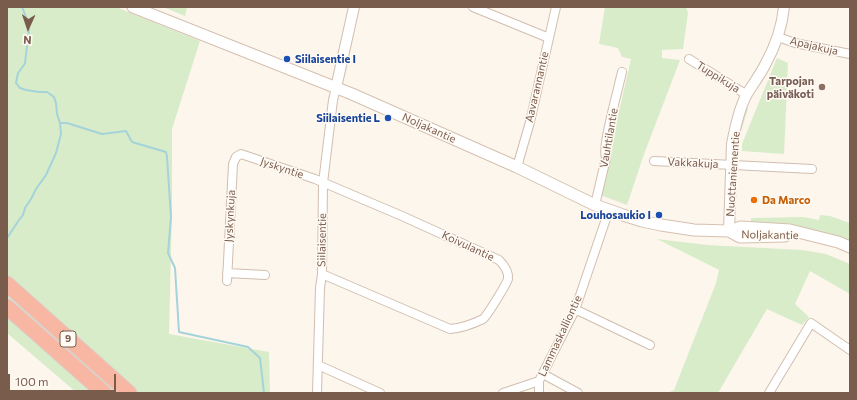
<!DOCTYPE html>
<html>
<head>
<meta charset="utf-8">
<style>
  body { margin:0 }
  #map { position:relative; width:857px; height:400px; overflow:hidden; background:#fdf6ec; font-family:Commissioner,sans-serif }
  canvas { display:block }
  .frame { position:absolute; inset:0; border:8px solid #7a5c4d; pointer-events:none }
  .north { position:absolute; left:8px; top:8px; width:40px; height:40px; -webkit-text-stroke:3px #fffaf3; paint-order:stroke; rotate:183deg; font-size:11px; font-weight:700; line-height:16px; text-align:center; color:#7a5c4d }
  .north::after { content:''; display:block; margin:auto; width:14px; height:18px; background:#7a5c4d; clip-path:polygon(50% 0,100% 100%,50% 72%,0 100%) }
  .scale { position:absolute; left:8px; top:374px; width:108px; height:18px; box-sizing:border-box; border:2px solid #7a5c4d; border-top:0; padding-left:5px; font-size:12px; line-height:14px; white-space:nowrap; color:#7a5c4d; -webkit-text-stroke:3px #fffaf3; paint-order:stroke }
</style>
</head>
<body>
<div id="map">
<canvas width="857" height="400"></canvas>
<div class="frame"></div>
<div class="north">N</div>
<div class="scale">100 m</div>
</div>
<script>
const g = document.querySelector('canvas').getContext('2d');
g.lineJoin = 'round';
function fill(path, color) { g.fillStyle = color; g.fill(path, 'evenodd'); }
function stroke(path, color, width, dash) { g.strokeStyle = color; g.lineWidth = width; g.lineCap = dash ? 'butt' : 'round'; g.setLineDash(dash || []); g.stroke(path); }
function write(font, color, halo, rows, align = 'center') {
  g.font = font + ' Commissioner,sans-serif'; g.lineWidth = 3; g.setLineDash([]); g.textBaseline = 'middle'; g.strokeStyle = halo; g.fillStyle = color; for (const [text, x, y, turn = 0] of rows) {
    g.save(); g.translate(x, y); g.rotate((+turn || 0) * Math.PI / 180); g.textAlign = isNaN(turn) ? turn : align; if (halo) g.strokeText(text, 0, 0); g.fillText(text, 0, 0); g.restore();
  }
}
fill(new Path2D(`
  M 7,7 L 116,7 L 200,41 L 172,129 L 172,210 L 169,334 L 269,352 L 270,393 L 77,393 L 7,333 Z
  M 163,7 L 187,7 L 185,16 Z
  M 605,7 L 686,7 L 688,13 L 683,49 L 662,50 L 662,58 L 680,60 L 643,157 L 627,205 L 600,195 L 631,59 L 622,57 L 618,48 L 599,44 Z
  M 777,58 L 788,63 L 784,154 L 742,151 L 742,144 Z
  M 746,106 L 748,109 L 741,131 L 737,159 L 735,156 L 739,128 Z
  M 820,215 L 830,216 L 850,223 L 850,242 L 751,224 L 751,218 L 803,217 L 819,220 Z
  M 657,239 L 707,245 L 802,250 L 826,254 L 850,264 L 850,294 L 810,271 L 795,304 L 809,317 L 802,325 L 767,309 L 718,393 L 668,393 L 674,390 L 716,283 L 719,270 Z`), '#d8ecc9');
stroke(new Path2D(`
  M 60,123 L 67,123 L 102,134 L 126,131 L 132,142 L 166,152 L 167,157 L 171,217 L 168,253 L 175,268 L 179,332 L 248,347 L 260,358 L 264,393
  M 7,238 L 19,220 L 23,215 L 25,208 L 31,199 L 36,189 L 46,175 L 56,153 L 61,134 L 60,123 L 57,114 L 56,103 L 54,97 L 47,92 L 39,92 L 26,90 L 20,88 L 16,83 L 18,73 L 24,65 L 25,63 L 29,30 L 28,22 L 22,7`), '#a5d3da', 2);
const minor = new Path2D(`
  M 473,7 L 549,38
  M 778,37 L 795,43 L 850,54
  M 689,59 L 747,95
  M 654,161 L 812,169
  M 517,167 L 530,122 L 556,7
  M 595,205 L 606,158 C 604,151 606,143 607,136 C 611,115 617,93 622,72
  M 227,273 L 265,275
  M 227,281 L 233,164 L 236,157 L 241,154 L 315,179 L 402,216 L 499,260 C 504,265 509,272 508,279 C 506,285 487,316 483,319 C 473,324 461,328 450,329 L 322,274
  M 575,310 L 581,312 L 650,345
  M 318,365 L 380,393
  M 543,374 L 578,393
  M 317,393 L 320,288 L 322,274 L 323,183 L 333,100 L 336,88
  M 503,393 L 539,381 L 575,310 L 609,210
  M 539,393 L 539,381
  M 769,393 L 811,323 L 850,350`);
const tertiary = new Path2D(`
  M 336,88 L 354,7
  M 729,231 L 732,144 C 735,128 739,108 747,94 C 753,84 760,75 765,65 C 775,47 782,28 784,7`);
const secondary = new Path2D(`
  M 133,7 L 352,94 L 517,167 L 595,205 L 623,215 L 642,221 L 661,225 L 694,230 L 729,231 L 741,227 L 790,230 L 838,242 L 850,247
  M 729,231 L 740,237 L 785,236`);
const motorway = new Path2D(`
  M 7,284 L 129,393
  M 7,307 L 104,393`);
stroke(minor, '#d1beb0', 10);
stroke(tertiary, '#d1beb0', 12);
stroke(secondary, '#d6c0b0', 13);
stroke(motorway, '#dad1cd', 17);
stroke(minor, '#fff', 8);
stroke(tertiary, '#fff', 10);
stroke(secondary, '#fff', 11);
stroke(motorway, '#f7b7a3', 15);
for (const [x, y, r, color] of [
  [287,59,4,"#1a4fb4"],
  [822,87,4,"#8d6e63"],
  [388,118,4,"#1a4fb4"],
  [754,200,4,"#e8710a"],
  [659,215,4,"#1a4fb4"]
]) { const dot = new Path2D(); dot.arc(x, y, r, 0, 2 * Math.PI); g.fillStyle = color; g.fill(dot); stroke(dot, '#fffaf3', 1.5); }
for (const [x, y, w] of [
  [68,339,16]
]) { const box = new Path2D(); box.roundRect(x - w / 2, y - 8, w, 16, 3); g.fillStyle = '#fffaf3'; g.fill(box); stroke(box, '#7a5c4d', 1); }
write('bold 10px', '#7a5c4d', null, [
  ["9",68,339]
]);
write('11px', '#7a5c4d', '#fffaf3', [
  ["Apajakuja",814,46,13],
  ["Tuppikuja",718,77,32],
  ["Aavarannantie",537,87,-77],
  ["Noljakantie",429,128,24],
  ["Vauhtilantie",609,138,-80],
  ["Vakkakuja",693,163,3],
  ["Jyskyntie",282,168,19],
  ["Nuottaniementie",733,174,-86],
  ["Jyskynkuja",230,216,-87],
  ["Noljakantie",770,235,1],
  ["Siilaisentie",322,240,-89],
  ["Koivulantie",468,246,25],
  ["Lammaskalliontie",560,336,-65]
]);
write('bold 11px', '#164399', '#fffaf3', [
  ["Siilaisentie I",295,59,"left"],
  ["Siilaisentie L",380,118],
  ["Louhosaukio I",651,215]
], 'right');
write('bold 11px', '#785e54', '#fffaf3', [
  ["Tarpojan",814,81],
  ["päiväkoti",814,94]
], 'right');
write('bold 11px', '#c56008', '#fffaf3', [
  ["Da Marco",762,200]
], 'left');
</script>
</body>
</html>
